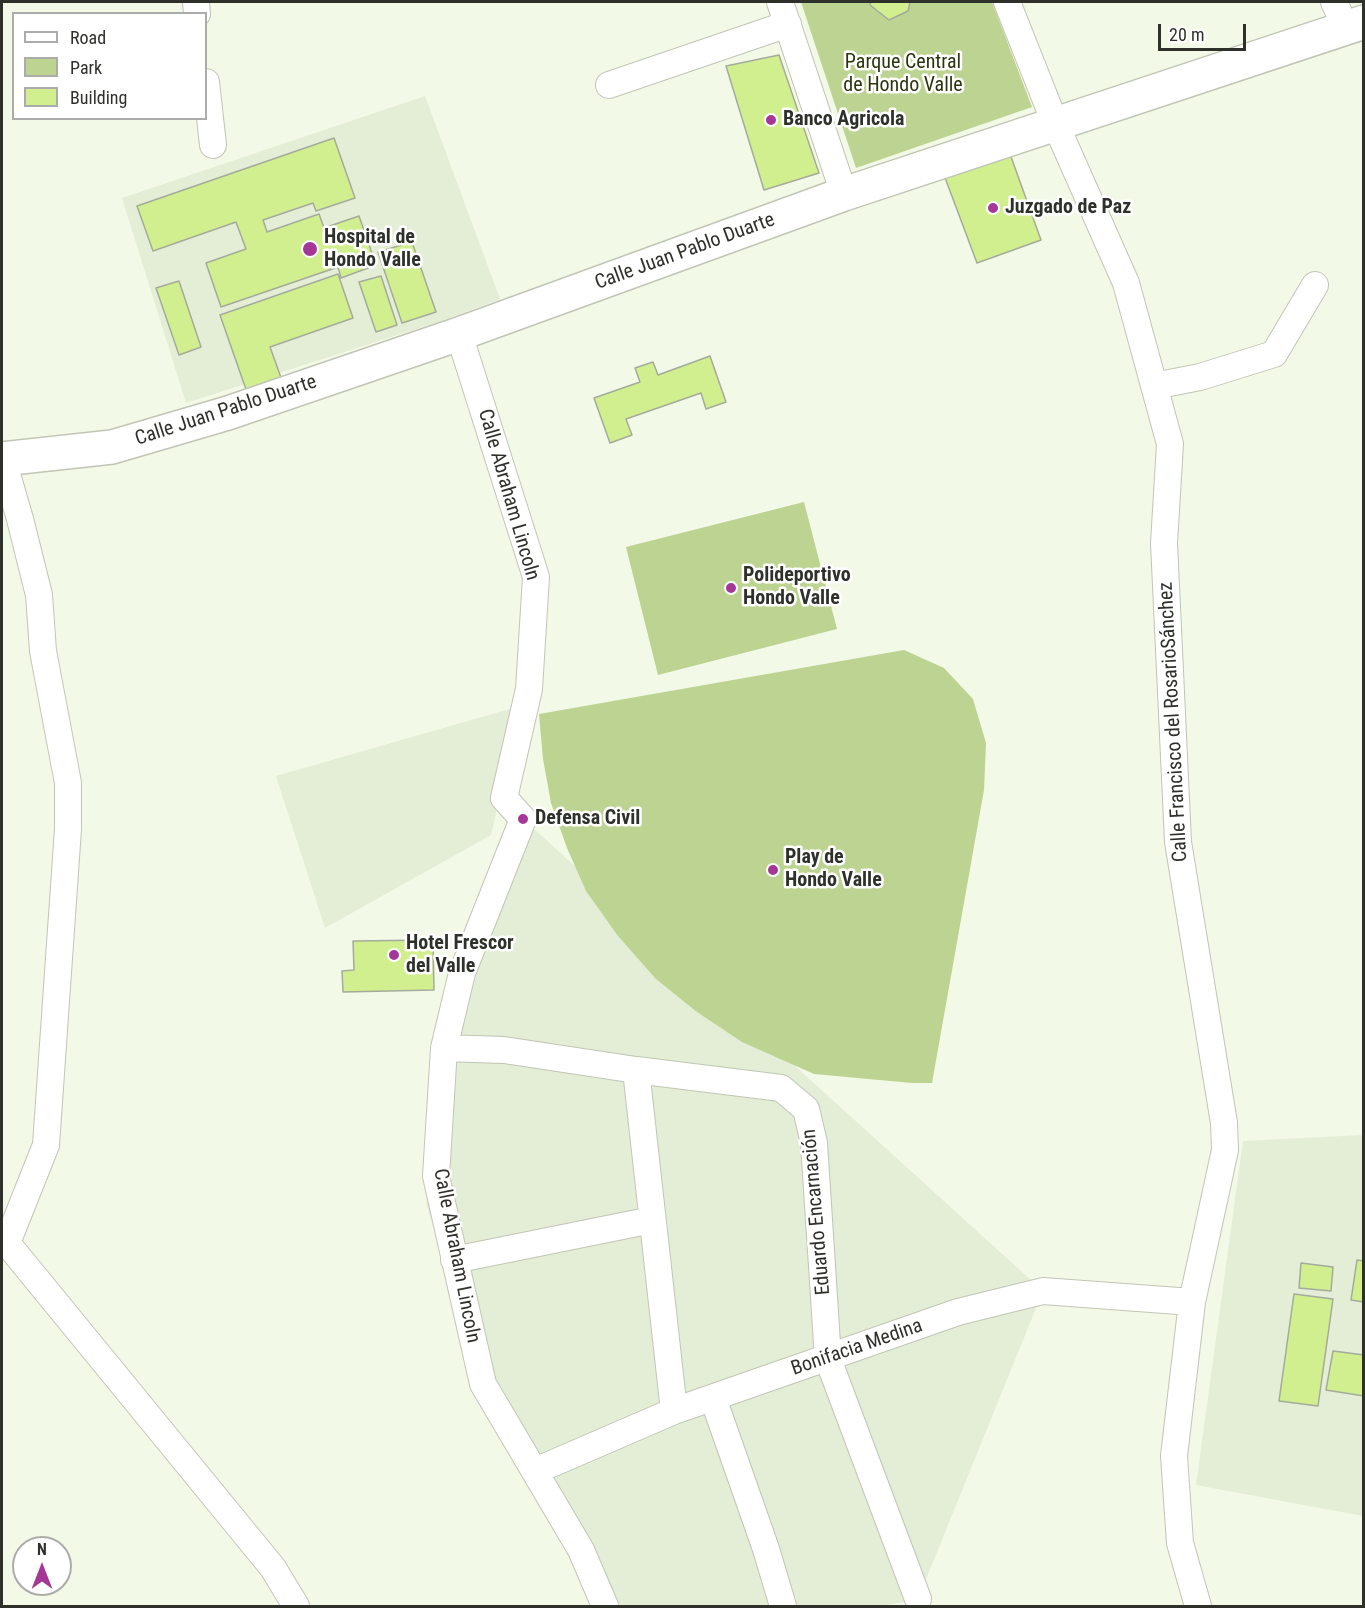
<!DOCTYPE html>
<html>
<head>
<meta charset="utf-8">
<style>
  body { margin:0 }
  #map { position:relative; width:1365px; height:1608px; overflow:hidden; background:#f3f9e7; font-family:"Roboto Condensed",sans-serif }
  canvas { display:block }
  .frame { position:absolute; inset:0; border:3px solid #2e302a; pointer-events:none }
  .legend { position:absolute; left:12px; top:12px; width:195px; height:108px; box-sizing:border-box; background:#fff; border:2px solid #abacaa; margin:0; padding:8px 10px; list-style:none; font-size:18px; color:#2e302a }
  .legend li { display:flex; align-items:center; gap:12px; height:30px }
  .legend b { width:30px; border:2px solid #abacaa }
  .north { position:absolute; left:12px; top:1536px; width:60px; height:60px; box-sizing:border-box; background:#fff; border:2px solid #abacaa; border-radius:50%; rotate:0deg; font-size:16px; font-weight:700; line-height:24px; text-align:center; color:#2e302a }
  .north::after { content:''; display:block; margin:auto; width:21px; height:27px; background:#a53897; clip-path:polygon(50% 0,100% 100%,50% 72%,0 100%) }
  .scale { position:absolute; left:1158px; top:24px; width:88px; height:27px; box-sizing:border-box; border:3px solid #2e302a; border-top:0; padding-left:8px; font-size:18px; line-height:21px; white-space:nowrap; color:#2e302a; -webkit-text-stroke:4px #fff; paint-order:stroke }
</style>
</head>
<body>
<div id="map">
<canvas width="1365" height="1608"></canvas>
<div class="frame"></div>
<ul class="legend">
<li><b style="height:8px;background:#fff"></b>Road</li>
<li><b style="height:16px;background:#bdd391"></b>Park</li>
<li><b style="height:16px;background:#d1ef8f"></b>Building</li>
</ul>
<div class="north">N</div>
<div class="scale">20 m</div>
</div>
<script>
const g = document.querySelector('canvas').getContext('2d');
g.lineJoin = 'round';
function fill(path, color) { g.fillStyle = color; g.fill(path, 'evenodd'); }
function stroke(path, color, width, dash) { g.strokeStyle = color; g.lineWidth = width; g.lineCap = dash ? 'butt' : 'round'; g.setLineDash(dash || []); g.stroke(path); }
function write(font, color, halo, rows, align = 'center') {
  g.font = font + ' "Roboto Condensed",sans-serif'; g.lineWidth = 5; g.setLineDash([]); g.textBaseline = 'middle'; g.strokeStyle = halo; g.fillStyle = color; for (const [text, x, y, turn = 0] of rows) {
    g.save(); g.translate(x, y); g.rotate((+turn || 0) * Math.PI / 180); g.textAlign = isNaN(turn) ? turn : align; if (halo) g.strokeText(text, 0, 0); g.fillText(text, 0, 0); g.restore();
  }
}
fill(new Path2D(`
  M 425,96 L 500,299 L 441,321 L 186,403 L 122,198 Z
  M 520,706 L 491,835 L 325,928 L 276,776 Z
  M 523,819 L 1043,1291 L 918,1599 L 883,1606 L 602,1606 L 475,1350 L 426,1204 L 436,1176 L 448,1030 Z
  M 1363,1135 L 1363,1516 L 1196,1485 L 1243,1141 Z`), '#e4edd5');
fill(new Path2D(`
  M 801,2 L 992,2 L 1032,107 L 856,168 Z
  M 804,502 L 837,629 L 658,675 L 626,547 Z
  M 904,650 L 944,668 L 973,699 L 986,743 L 984,790 L 932,1083 L 912,1083 L 814,1074 L 742,1042 L 697,1012 L 656,979 L 618,936 L 586,891 L 567,848 L 551,803 L 543,759 L 539,714 Z`), '#bdd391');
const building = new Path2D(`
  M 871,2 L 910,2 L 908,11 L 889,20 L 870,5 Z
  M 779,55 L 819,173 L 764,190 L 726,66 Z
  M 334,138 L 355,198 L 316,211 L 313,203 L 263,220 L 267,232 L 319,214 L 324,228 L 359,216 L 376,265 L 341,278 L 338,267 L 221,307 L 206,263 L 246,249 L 236,222 L 153,251 L 137,206 Z
  M 1010,154 L 1041,240 L 977,263 L 944,175 Z
  M 412,242 L 436,312 L 402,323 L 378,252 Z
  M 338,274 L 353,318 L 270,347 L 284,386 L 249,398 L 220,315 Z
  M 381,276 L 397,325 L 376,332 L 359,282 Z
  M 179,281 L 201,347 L 179,355 L 156,288 Z
  M 710,356 L 726,402 L 706,409 L 701,393 L 626,419 L 632,435 L 610,443 L 594,398 L 640,382 L 635,368 L 653,362 L 658,375 Z
  M 433,940 L 434,990 L 343,992 L 342,971 L 354,970 L 353,941 Z
  M 1357,1260 L 1364,1261 L 1364,1302 L 1351,1300 Z
  M 1301,1263 L 1333,1267 L 1331,1291 L 1299,1288 Z
  M 1294,1294 L 1333,1299 L 1318,1406 L 1279,1401 Z
  M 1333,1351 L 1364,1355 L 1364,1396 L 1326,1390 Z`);
fill(building, '#d1ef8f');
stroke(building, '#a5ab9b', 1.5);
const street = new Path2D(`
  M 196,2 L 197,14
  M 780,2 L 844,194
  M 1007,2 L 1055,123 L 1126,283 L 1170,444 L 1164,543 L 1178,842 L 1224,1123 L 1225,1150 L 1192,1302 L 1174,1456 L 1180,1543 L 1198,1606
  M 1334,2 L 1346,28
  M 206,82 L 213,145
  M 609,85 L 788,24
  M 459,334 L 536,577 L 529,689 L 504,798 L 523,819 L 462,973 L 444,1048 L 436,1176 L 483,1384 L 581,1550 L 605,1606
  M 1154,386 L 1200,377 L 1274,354 L 1315,285
  M 2,457 L 20,519 L 39,595 L 43,651 L 68,783 L 68,829 L 46,1145 L 7,1243
  M 444,1048 L 504,1050 L 636,1070 L 781,1088 L 806,1109 L 814,1143 L 828,1359 L 918,1599
  M 636,1070 L 674,1411
  M 2,1239 L 7,1243 L 273,1568 L 296,1606
  M 454,1260 L 652,1220
  M 713,1398 L 766,1549 L 783,1606
  M 535,1471 L 674,1411 L 958,1312 L 1043,1291 L 1192,1302`);
const secondary = new Path2D(`
  M 2,459 L 112,447 L 228,413 L 459,334 L 844,194 L 1364,22`);
stroke(street, '#c0c6b5', 28);
stroke(secondary, '#c0c6b5', 36);
stroke(street, '#fff', 26);
stroke(secondary, '#fff', 33);
for (const [x, y, r, color] of [
  [771,120,6,"#a53897"],
  [993,208,6,"#a53897"],
  [310,249,8,"#a53897"],
  [731,588,6,"#a53897"],
  [523,819,6,"#a53897"],
  [773,870,6,"#a53897"],
  [394,955,6,"#a53897"]
]) { const dot = new Path2D(); dot.arc(x, y, r, 0, 2 * Math.PI); g.fillStyle = color; g.fill(dot); stroke(dot, '#fff', 2); }
write('20px', '#2a350d', '#fff', [
  ["Parque Central",903,63],
  ["de Hondo Valle",903,86]
]);
write('bold 20px', '#2e302a', '#fff', [
  ["Banco Agricola",783,120],
  ["Juzgado de Paz",1005,208],
  ["Hospital de",324,238],
  ["Hondo Valle",324,261],
  ["Polideportivo",743,576],
  ["Hondo Valle",743,599],
  ["Defensa Civil",535,819],
  ["Play de",785,858],
  ["Hondo Valle",785,881],
  ["Hotel Frescor",406,944],
  ["del Valle",406,967]
], 'left');
write('20px', '#2e302a', '#fff', [
  ["Calle Juan Pablo Duarte",685,252,-20],
  ["Calle Juan Pablo Duarte",226,411,-18],
  ["Calle Abraham Lincoln",508,495,74],
  ["Calle Francisco del RosarioSánchez",1174,722,-93],
  ["Eduardo Encarnación",817,1212,-95],
  ["Calle Abraham Lincoln",456,1256,79],
  ["Bonifacia Medina",857,1348,-19]
]);
</script>
</body>
</html>
